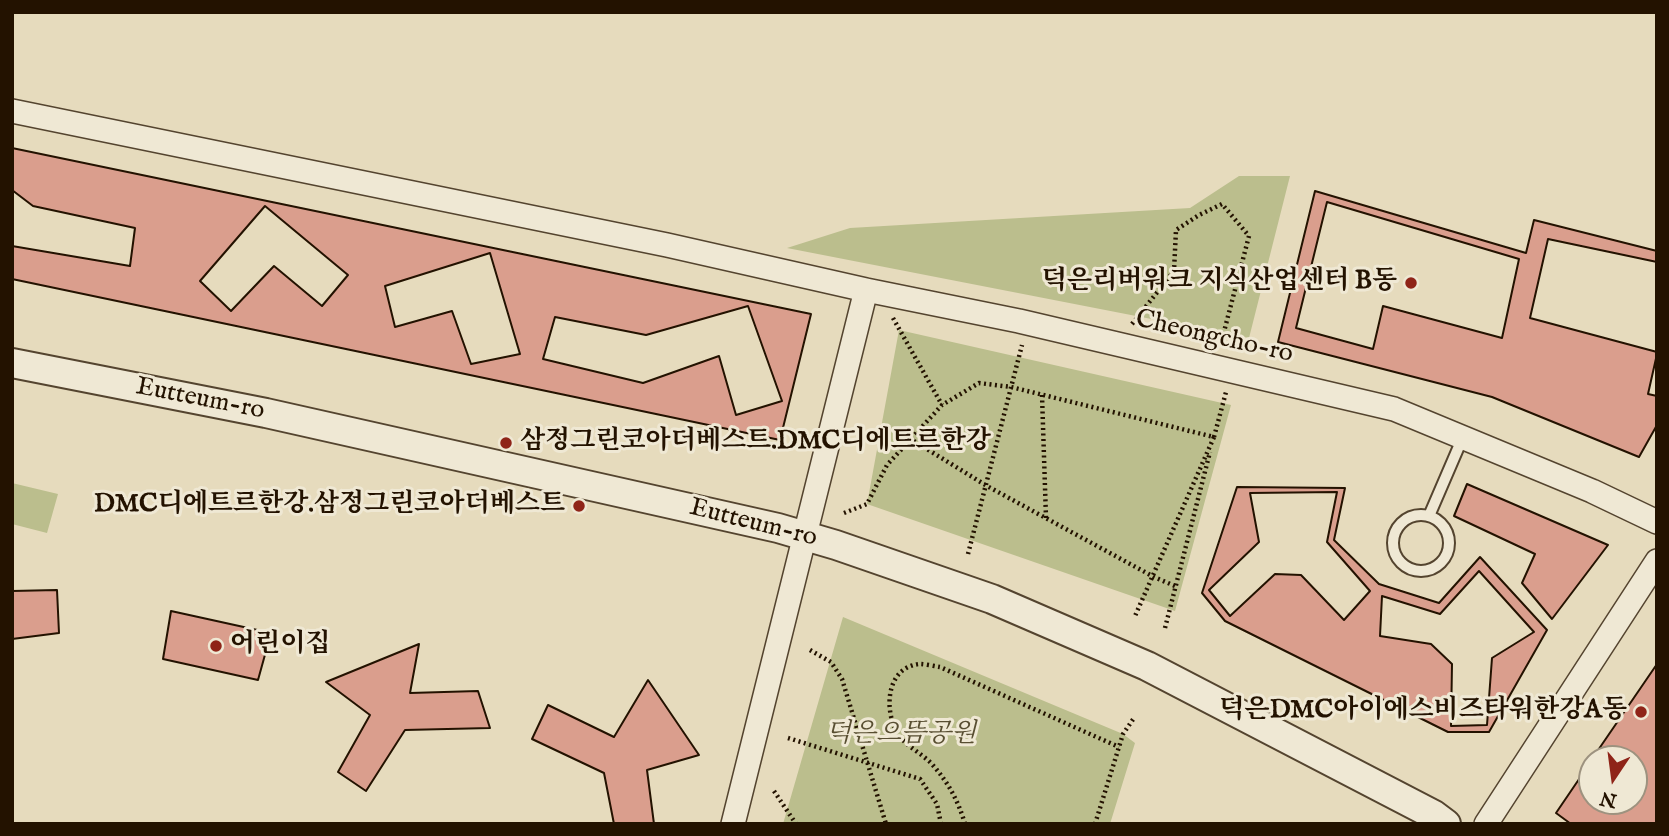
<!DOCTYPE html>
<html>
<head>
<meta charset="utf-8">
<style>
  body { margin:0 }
  #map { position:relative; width:1669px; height:836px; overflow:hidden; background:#e6dbbd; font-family:"IM FELL English",serif }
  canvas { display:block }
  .frame { position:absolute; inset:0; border:14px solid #231200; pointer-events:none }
  .north { position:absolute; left:1578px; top:745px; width:70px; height:70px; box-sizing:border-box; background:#efe8d4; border:2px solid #9d927f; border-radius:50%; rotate:193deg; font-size:19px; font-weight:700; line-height:28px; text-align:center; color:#231200 }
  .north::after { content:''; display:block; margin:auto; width:24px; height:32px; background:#8f2418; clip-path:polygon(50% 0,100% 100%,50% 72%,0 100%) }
</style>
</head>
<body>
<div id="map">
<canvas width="1669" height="836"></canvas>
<div class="frame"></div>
<div class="north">N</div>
</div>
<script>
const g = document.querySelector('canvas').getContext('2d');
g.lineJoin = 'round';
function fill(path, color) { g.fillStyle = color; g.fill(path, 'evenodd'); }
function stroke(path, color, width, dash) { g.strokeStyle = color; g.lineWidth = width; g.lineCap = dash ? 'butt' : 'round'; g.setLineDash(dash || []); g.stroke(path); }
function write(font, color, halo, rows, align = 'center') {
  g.font = font + ' "IM FELL English","Noto Serif KR",serif'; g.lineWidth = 6; g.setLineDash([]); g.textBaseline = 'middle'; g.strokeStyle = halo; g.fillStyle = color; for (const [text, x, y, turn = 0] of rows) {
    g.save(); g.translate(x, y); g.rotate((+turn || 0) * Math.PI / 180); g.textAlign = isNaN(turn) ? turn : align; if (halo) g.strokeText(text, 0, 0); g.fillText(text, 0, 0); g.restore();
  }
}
fill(new Path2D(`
  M 1239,176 L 1290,176 L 1249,338 L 787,248 L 850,228 L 1190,208 Z
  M 899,330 L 1231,405 L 1175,611 L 867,504 Z
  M 12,483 L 58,494 L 47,533 L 12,524 Z
  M 843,617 L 1123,734 L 1135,743 L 1110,824 L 783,824 Z`), '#bbbe8d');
const building = new Path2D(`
  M 12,148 L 811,314 L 780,440 L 12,279 Z
  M 12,190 L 33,206 L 135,228 L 130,266 L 12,246 Z
  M 1315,191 L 1526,253 L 1534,220 L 1657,251 L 1657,425 L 1639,457 L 1492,397 L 1278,342 Z
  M 1327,202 L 1519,259 L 1502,338 L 1383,306 L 1373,349 L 1296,328 Z
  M 265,206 L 348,275 L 322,306 L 274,266 L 231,311 L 200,281 Z
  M 1548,239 L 1657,262 L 1657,352 L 1530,318 Z
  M 490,253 L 520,354 L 471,364 L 452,311 L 395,327 L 385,286 Z
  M 748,306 L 782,401 L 736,415 L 719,356 L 643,383 L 543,359 L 555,317 L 646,335 Z
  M 1657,354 L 1657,396 L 1648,394 Z
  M 1467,484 L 1608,545 L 1552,619 L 1522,583 L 1535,554 L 1454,516 Z
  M 1237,487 L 1345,488 L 1334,540 L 1379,584 L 1439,603 L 1480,557 L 1547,630 L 1489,732 L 1448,732 L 1225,621 L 1202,593 Z
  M 1337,492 L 1327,542 L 1370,591 L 1344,620 L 1301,575 L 1275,574 L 1230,616 L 1209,590 L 1259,542 L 1250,493 Z
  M 1479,571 L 1534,632 L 1492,658 L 1487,725 L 1451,726 L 1452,664 L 1431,644 L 1380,636 L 1382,596 L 1440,614 Z
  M 57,590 L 59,633 L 12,639 L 12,591 Z
  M 171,611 L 271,633 L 258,680 L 163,659 Z
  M 419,644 L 410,693 L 478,691 L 490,728 L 405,730 L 366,791 L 338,772 L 370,715 L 326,682 Z
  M 1657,664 L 1657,824 L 1571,824 L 1556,813 L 1592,760 L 1592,801 L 1634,801 L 1634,759 L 1592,759 Z
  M 648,680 L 699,755 L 647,770 L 654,824 L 614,824 L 604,773 L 532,739 L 548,705 L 614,737 Z`);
fill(building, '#da9e8d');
stroke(building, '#231200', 2);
const service = new Path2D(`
  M1393 543a28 28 0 1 1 56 0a28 28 0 1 1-56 0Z
  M 1429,516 L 1463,437`);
const minor = new Path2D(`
  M 12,111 L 667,245 L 866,290 L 1019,321 L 1394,409 L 1592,491 L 1657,522
  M 733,824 L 866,290
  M 1486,824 L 1657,561`);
const tertiary = new Path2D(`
  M 12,363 L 266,413 L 778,528 L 836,545 L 992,599 L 1147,666 L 1434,815 L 1446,824`);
stroke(service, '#54442f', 14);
stroke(minor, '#54442f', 26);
stroke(tertiary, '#54442f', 32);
stroke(new Path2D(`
  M 893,318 L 942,405
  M 1132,324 L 1174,271 L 1176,230 L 1199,215 L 1222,204 L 1249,236 L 1220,347
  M 1042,395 L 1046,518
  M 1214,437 L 1226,392
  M 909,438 L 987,486 L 1154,577 L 1175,586
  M 844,513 L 867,504 L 887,465 L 942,405 L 979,383 L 1011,387 L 1214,437 L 1135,616
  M 968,554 L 1022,345
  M 1165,628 L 1210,452
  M 810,650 L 831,662 L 842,679 L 886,824
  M 788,738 L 920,779 L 937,804 L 941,824
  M 774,791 L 796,824
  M 965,824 C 958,800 948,782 931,763 C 921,753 906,746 898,734 C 884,712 885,668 919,664 C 925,664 934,666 940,667 L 1119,747
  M 1095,824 L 1123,734 L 1134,718`), '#231200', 4.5, [2, 3.5]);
stroke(service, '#efe8d4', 10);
stroke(minor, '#efe8d4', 23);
stroke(tertiary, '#efe8d4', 28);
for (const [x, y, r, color] of [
  [1411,283,7,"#8f2418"],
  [506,443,7,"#8f2418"],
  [579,506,7,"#8f2418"],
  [216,646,7,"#8f2418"],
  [1641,712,7,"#8f2418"]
]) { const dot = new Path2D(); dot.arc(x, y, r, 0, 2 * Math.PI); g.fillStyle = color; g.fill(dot); stroke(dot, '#efe8d4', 2.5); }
write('bold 26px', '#231200', '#efe8d4', [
  ["덕은리버워크 지식산업센터 B동",1397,283],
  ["삼정그린코아더베스트.DMC디에트르한강",520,443,"left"],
  ["DMC디에트르한강.삼정그린코아더베스트",565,506],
  ["어린이집",230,646,"left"],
  ["덕은DMC아이에스비즈타워한강A동",1627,712]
], 'right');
write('26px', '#231200', '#efe8d4', [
  ["Cheongcho-ro",1214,338,13],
  ["Eutteum-ro",200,400,11],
  ["Eutteum-ro",753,524,14]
]);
write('italic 26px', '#584e31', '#efe8d4', [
  ["덕은으뜸공원",901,736]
]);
</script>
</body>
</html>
